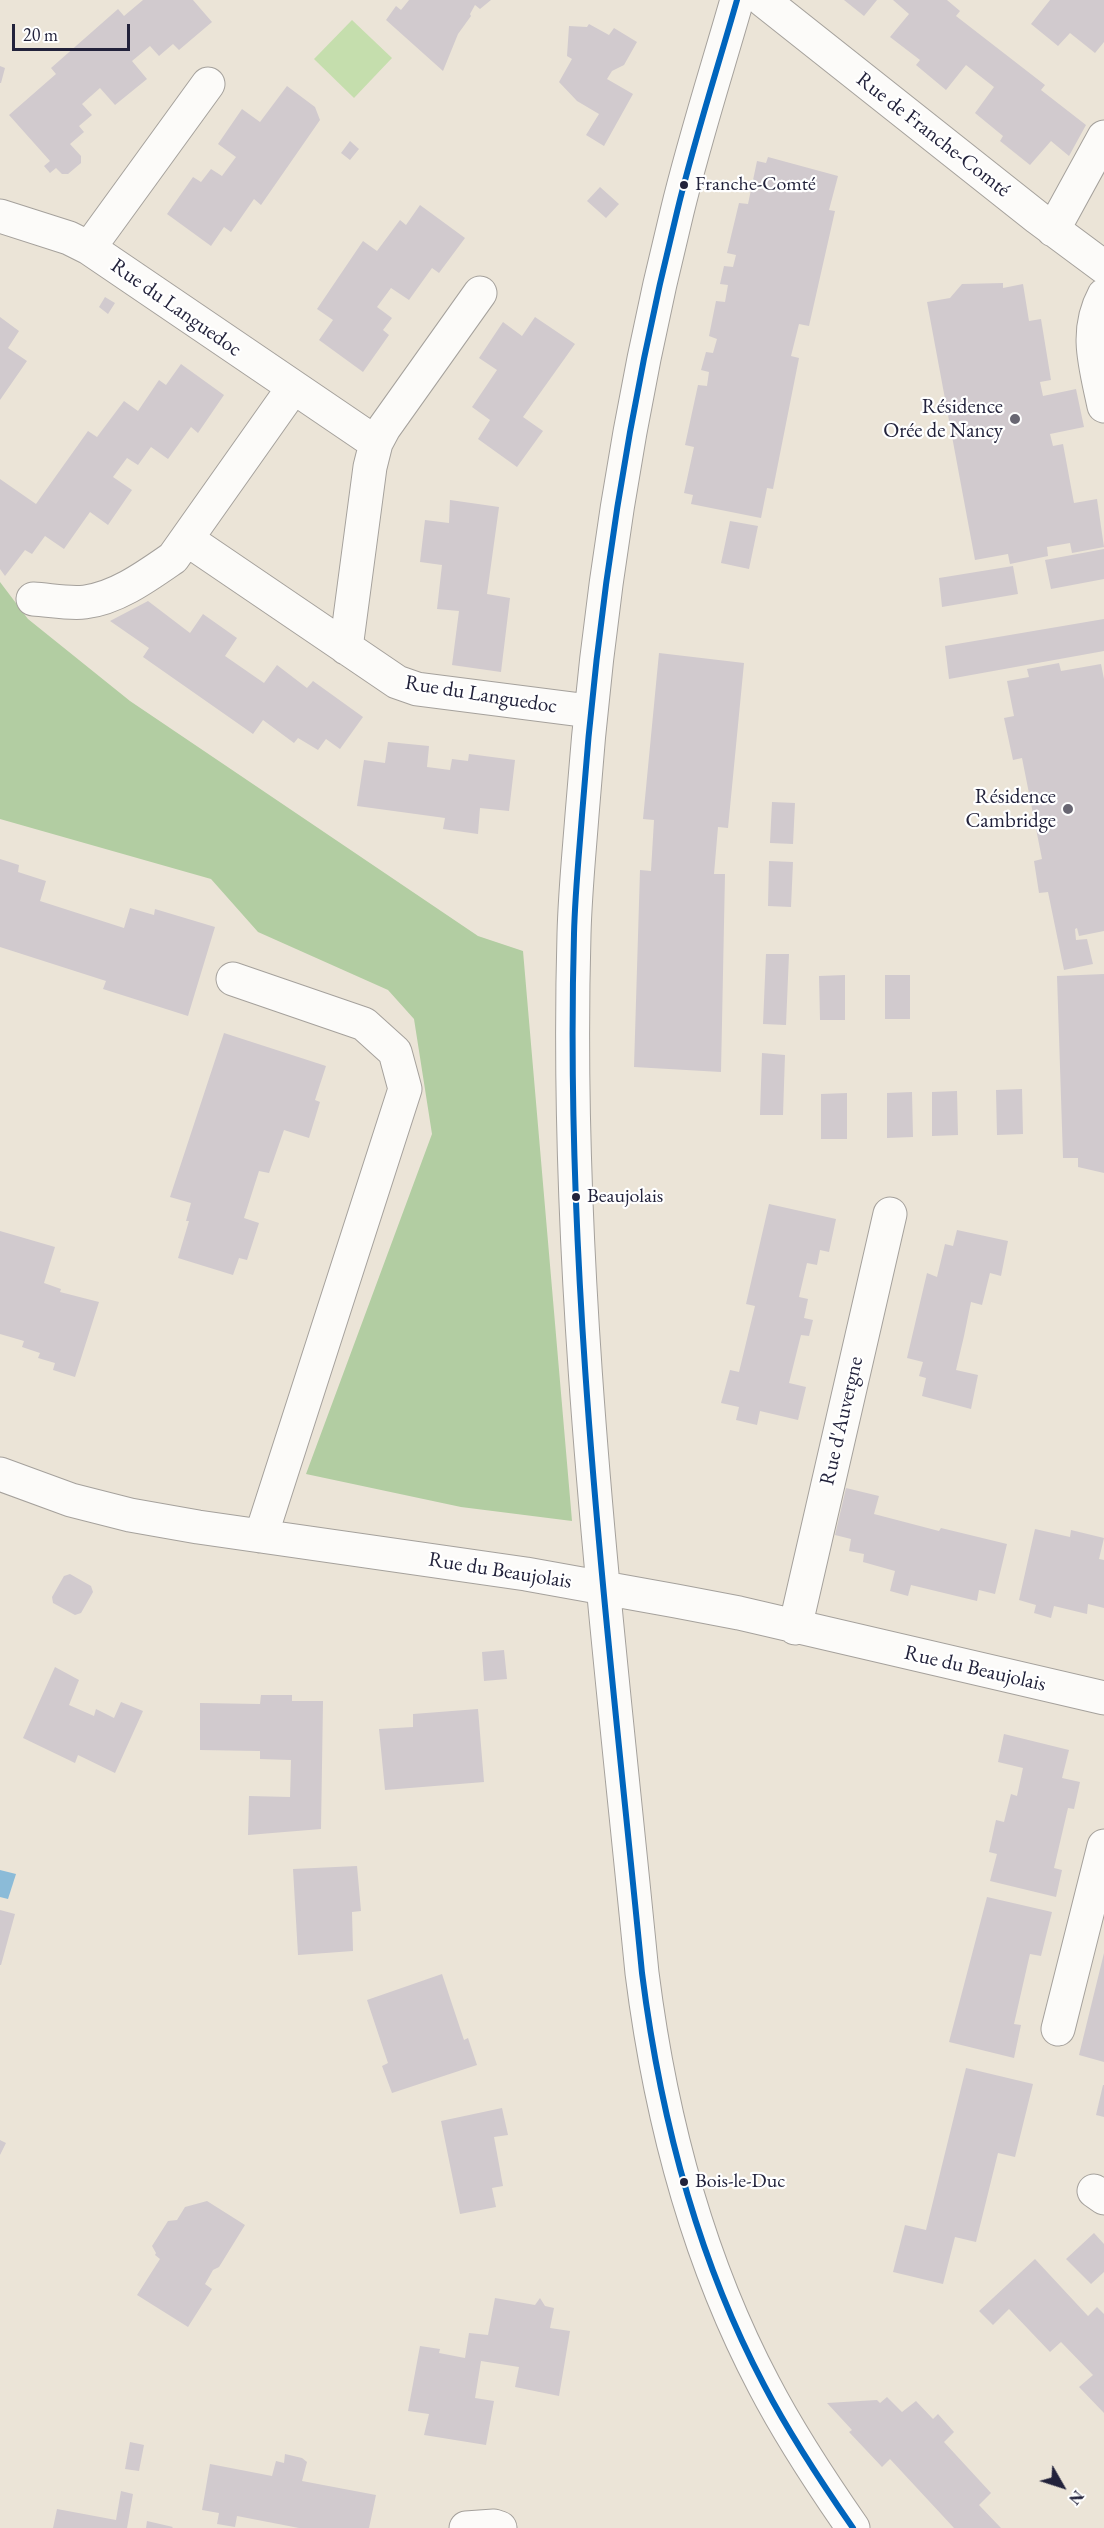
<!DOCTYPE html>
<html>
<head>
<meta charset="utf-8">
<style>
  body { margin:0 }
  #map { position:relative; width:1104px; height:2528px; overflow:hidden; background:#ebe4d7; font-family:"EB Garamond",serif }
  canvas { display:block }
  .north { position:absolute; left:1032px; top:2456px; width:60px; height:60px; -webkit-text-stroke:4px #fff; paint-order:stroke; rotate:129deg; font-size:16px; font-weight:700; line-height:24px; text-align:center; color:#22223b }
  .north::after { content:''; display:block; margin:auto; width:21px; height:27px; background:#22223b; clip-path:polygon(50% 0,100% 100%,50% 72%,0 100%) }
  .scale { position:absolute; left:12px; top:24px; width:118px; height:27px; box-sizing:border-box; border:3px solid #22223b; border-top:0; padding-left:8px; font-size:18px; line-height:21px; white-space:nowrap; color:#22223b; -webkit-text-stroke:4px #fff; paint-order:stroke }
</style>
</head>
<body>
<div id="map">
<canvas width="1104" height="2528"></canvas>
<div class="north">N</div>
<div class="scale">20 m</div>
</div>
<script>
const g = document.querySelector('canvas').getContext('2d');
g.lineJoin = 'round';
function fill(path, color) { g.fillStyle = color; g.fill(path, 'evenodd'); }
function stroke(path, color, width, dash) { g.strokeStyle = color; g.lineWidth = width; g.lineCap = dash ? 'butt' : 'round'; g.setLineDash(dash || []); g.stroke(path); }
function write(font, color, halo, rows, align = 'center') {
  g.font = font + ' "EB Garamond",serif'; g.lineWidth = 4.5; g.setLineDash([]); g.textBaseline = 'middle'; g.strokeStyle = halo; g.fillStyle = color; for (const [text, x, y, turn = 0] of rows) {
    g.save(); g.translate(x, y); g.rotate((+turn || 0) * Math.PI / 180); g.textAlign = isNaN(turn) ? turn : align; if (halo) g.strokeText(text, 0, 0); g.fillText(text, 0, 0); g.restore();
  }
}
fill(new Path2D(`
  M 352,20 L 392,58 L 354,98 L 314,59 Z`), '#c5dead');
fill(new Path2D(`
  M 0,582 L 28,619 L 130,701 L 478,936 L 523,951 L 572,1521 L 461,1507 L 306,1474 L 432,1134 L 414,1019 L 388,990 L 258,932 L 211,879 L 0,819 Z`), '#b2cda2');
fill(new Path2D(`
  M 0,1870 L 16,1874 L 8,1899 L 0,1897 Z`), '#8bbbd8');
fill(new Path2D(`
  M 143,0 L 193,0 L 212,22 L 179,50 L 173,44 L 159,56 L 150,46 L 132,61 L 147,79 L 115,105 L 100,88 L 82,104 L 92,115 L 79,126 L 84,132 L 70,144 L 81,156 L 81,163 L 68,174 L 62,174 L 56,168 L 50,173 L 44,166 L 50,161 L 9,115 L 56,74 L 51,68 L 118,9 L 124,16 Z
  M 409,0 L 491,0 L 480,9 L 475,5 L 470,14 L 471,16 L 458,34 L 443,71 L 386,20 L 396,6 L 401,10 Z
  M 844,0 L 877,0 L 864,16 Z
  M 893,0 L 947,0 L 960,11 L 956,16 L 1045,85 L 1041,90 L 1086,125 L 1069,156 L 1051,141 L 1030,165 L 1000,141 L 1003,136 L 975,113 L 994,87 L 966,65 L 946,90 L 916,65 L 920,60 L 890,37 L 909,14 Z
  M 1050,0 L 1104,0 L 1104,42 L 1095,53 L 1070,33 L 1058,46 L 1031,24 Z
  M 589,24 L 609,35 L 614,28 L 637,42 L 624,65 L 612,71 L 607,79 L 633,94 L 604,146 L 586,135 L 599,114 L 577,101 L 559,82 L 572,59 L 567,56 L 569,26 L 587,27 Z
  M 0,66 L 5,68 L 1,83 L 0,83 Z
  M 287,86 L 315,107 L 320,120 L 261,205 L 254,199 L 231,232 L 224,227 L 211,246 L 167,214 L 193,177 L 201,182 L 211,169 L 222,176 L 236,157 L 218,144 L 242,109 L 260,122 Z
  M 350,141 L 359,149 L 350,160 L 341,153 Z
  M 768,157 L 838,176 L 829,210 L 835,211 L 809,326 L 799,324 L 791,356 L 799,358 L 773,489 L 767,488 L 761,518 L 691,504 L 693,495 L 684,493 L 694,447 L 685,445 L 698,385 L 707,386 L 709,372 L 701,370 L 706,352 L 713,353 L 717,339 L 709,336 L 716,301 L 725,302 L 728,285 L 720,284 L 724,266 L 733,267 L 736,255 L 727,253 L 739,203 L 748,204 L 757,161 L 766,163 Z
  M 600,187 L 619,204 L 606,218 L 587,201 Z
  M 420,205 L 465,238 L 439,273 L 432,268 L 409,300 L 391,288 L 377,307 L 392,318 L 383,330 L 389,335 L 363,372 L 319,340 L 333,320 L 317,309 L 363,241 L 377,251 L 400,220 L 406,225 Z
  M 1003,283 L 1003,288 L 1023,284 L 1029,321 L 1041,319 L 1051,380 L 1040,382 L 1043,396 L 1076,389 L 1084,427 L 1050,434 L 1053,446 L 1063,444 L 1074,503 L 1097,499 L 1104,547 L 1072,553 L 1070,543 L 1047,547 L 1048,556 L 1010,564 L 1008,554 L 975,560 L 927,302 L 950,298 L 962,284 Z
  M 105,297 L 115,303 L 108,314 L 99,307 Z
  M 0,317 L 19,331 L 8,348 L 27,361 L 0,400 Z
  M 535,317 L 575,344 L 523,417 L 543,431 L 517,467 L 478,439 L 490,420 L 472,407 L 497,370 L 479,358 L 503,322 L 522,336 Z
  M 181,364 L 224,395 L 198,433 L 191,427 L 168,459 L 151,447 L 138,465 L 127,458 L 113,477 L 132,490 L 108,525 L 90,512 L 64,549 L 45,536 L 32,554 L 25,550 L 5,576 L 0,569 L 0,479 L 36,504 L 88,431 L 97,437 L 124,401 L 138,411 L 159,380 L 166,385 Z
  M 450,500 L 499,507 L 487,594 L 510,598 L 501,672 L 452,665 L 459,611 L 437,609 L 442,565 L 420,562 L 425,520 L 449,523 Z
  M 730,521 L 758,526 L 749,569 L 721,563 Z
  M 1104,549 L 1104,579 L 1051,589 L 1045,560 Z
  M 1013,566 L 1018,594 L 942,607 L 939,578 Z
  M 148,601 L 190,633 L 203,614 L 237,638 L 225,656 L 264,683 L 277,665 L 307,688 L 313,681 L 363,717 L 340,749 L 326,739 L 318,750 L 298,738 L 294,743 L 263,720 L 253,734 L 143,657 L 149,648 L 110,621 Z
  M 1104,619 L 1104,651 L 949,679 L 945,646 Z
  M 659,653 L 744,663 L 728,828 L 718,827 L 714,874 L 725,874 L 721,1072 L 634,1067 L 640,870 L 651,871 L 654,820 L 643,819 Z
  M 1059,663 L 1061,671 L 1101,664 L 1104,679 L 1104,931 L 1079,936 L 1077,928 L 1075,929 L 1076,940 L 1087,939 L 1093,964 L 1064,970 L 1048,892 L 1039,893 L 1034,861 L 1042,859 L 1022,758 L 1013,760 L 1004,718 L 1014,716 L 1007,681 L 1029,677 L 1027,669 Z
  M 388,742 L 429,746 L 427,767 L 450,770 L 452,759 L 468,761 L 469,754 L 515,760 L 509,811 L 480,808 L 478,834 L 443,829 L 445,818 L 357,806 L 364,760 L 385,763 Z
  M 772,802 L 795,803 L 793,844 L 770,843 Z
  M 0,859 L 19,865 L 18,872 L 46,881 L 40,901 L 124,928 L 130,908 L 154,915 L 155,909 L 215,927 L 188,1016 L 103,989 L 106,981 L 0,947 Z
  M 769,861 L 793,862 L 791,907 L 768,906 Z
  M 766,954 L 789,954 L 786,1025 L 763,1024 Z
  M 1104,974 L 1104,1173 L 1078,1167 L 1078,1158 L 1063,1158 L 1057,976 Z
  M 845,975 L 845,1020 L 820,1020 L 819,976 Z
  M 885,975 L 910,975 L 910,1019 L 885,1019 Z
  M 224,1033 L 326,1066 L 315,1100 L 320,1102 L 309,1138 L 284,1130 L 269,1173 L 259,1171 L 244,1218 L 259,1223 L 247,1260 L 239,1258 L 233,1275 L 178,1258 L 189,1221 L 186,1221 L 191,1203 L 170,1197 Z
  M 762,1053 L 785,1055 L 783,1115 L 760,1115 Z
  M 1022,1089 L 1023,1134 L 997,1135 L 996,1090 Z
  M 957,1091 L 958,1135 L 932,1136 L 932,1092 Z
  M 912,1092 L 913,1137 L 887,1138 L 887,1093 Z
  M 847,1093 L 847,1139 L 821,1139 L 821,1094 Z
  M 769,1204 L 836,1219 L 829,1252 L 820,1250 L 817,1265 L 807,1263 L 799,1297 L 808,1299 L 804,1318 L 813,1320 L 809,1336 L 801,1335 L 789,1383 L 806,1387 L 798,1420 L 760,1411 L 757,1425 L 736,1420 L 739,1407 L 721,1403 L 730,1370 L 739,1372 L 755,1306 L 746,1304 Z
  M 957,1230 L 1008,1241 L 1001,1276 L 990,1273 L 982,1305 L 971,1302 L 964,1336 L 956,1370 L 978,1375 L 971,1409 L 922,1396 L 926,1378 L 919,1376 L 923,1362 L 907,1358 L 927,1273 L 937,1277 L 945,1244 L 953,1246 Z
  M 0,1231 L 55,1247 L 44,1283 L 61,1289 L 60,1292 L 99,1302 L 75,1377 L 53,1370 L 55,1363 L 38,1358 L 40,1353 L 22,1347 L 24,1341 L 0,1334 Z
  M 846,1488 L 879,1496 L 874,1514 L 939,1531 L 941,1528 L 1007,1544 L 995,1594 L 979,1590 L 977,1601 L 911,1585 L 908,1596 L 890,1591 L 895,1571 L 863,1562 L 864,1554 L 849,1551 L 851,1539 L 835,1535 Z
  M 1035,1529 L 1070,1537 L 1071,1530 L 1104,1538 L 1099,1559 L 1104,1560 L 1104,1608 L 1088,1604 L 1087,1614 L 1054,1606 L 1051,1618 L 1034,1613 L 1036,1605 L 1019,1600 Z
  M 70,1574 L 91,1586 L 93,1592 L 81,1613 L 75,1615 L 53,1603 L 52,1597 L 64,1576 Z
  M 504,1650 L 507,1679 L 484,1681 L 482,1652 Z
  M 55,1667 L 79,1680 L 69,1705 L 94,1716 L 96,1709 L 114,1718 L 121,1702 L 143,1711 L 115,1773 L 78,1755 L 75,1763 L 23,1738 Z
  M 261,1695 L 292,1695 L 292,1701 L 323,1701 L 321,1829 L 248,1835 L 249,1796 L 290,1797 L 291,1760 L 260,1759 L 260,1751 L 200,1750 L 200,1703 L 260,1704 Z
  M 478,1709 L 484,1782 L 385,1790 L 379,1729 L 413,1727 L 413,1714 Z
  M 1004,1734 L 1069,1750 L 1062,1778 L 1080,1782 L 1074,1809 L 1068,1808 L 1054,1868 L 1062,1870 L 1056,1897 L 990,1881 L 997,1854 L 989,1852 L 996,1820 L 1004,1822 L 1011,1794 L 1017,1796 L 1023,1768 L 998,1762 Z
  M 357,1866 L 361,1911 L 352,1912 L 353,1951 L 298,1955 L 293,1869 Z
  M 987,1897 L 1052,1912 L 1041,1956 L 1030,1954 L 1029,1958 L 1014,2024 L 1021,2025 L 1014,2058 L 949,2042 Z
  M 0,1910 L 15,1914 L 1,1965 L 0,1965 Z
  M 1104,1953 L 1104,2062 L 1079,2055 Z
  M 442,1974 L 464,2040 L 468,2038 L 477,2065 L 392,2093 L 382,2066 L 388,2063 L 367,2000 Z
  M 966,2068 L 1033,2084 L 1015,2157 L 998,2153 L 976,2242 L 955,2237 L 943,2284 L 893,2272 L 905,2225 L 926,2230 Z
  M 1103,2085 L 1104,2085 L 1104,2117 L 1096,2115 Z
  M 502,2108 L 508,2135 L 494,2137 L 503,2186 L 492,2188 L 496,2207 L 460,2214 L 441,2121 Z
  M 0,2140 L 6,2143 L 0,2155 Z
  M 207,2201 L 245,2225 L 219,2267 L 213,2270 L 205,2284 L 212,2289 L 188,2327 L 137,2295 L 160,2259 L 155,2255 L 156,2253 L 152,2246 L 168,2221 L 177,2220 L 185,2207 Z
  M 1094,2233 L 1104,2244 L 1104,2272 L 1091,2284 L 1066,2259 Z
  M 1035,2259 L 1088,2316 L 1097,2307 L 1104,2314 L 1104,2413 L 1079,2387 L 1093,2375 L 1061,2342 L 1050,2352 L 1009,2309 L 993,2325 L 979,2311 Z
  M 495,2298 L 535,2305 L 540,2298 L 545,2306 L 554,2308 L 550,2328 L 570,2331 L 559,2396 L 515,2387 L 519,2367 L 481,2361 L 475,2398 L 494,2401 L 486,2445 L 424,2435 L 429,2414 L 408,2411 L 420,2346 L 440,2349 L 439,2353 L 465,2358 L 469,2333 L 488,2335 Z
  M 887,2397 L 902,2412 L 916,2401 L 933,2419 L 938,2414 L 954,2432 L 944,2442 L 991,2493 L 979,2505 L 1001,2528 L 954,2528 L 890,2459 L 882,2467 L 849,2432 L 852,2430 L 827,2403 L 877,2400 L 880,2403 Z
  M 130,2442 L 144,2445 L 139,2471 L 125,2469 Z
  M 285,2454 L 302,2458 L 307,2462 L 302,2481 L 376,2495 L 369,2528 L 299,2528 L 237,2516 L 235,2527 L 217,2524 L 219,2513 L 202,2510 L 210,2464 L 272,2476 L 276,2461 L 284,2463 Z
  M 121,2491 L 133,2494 L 127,2528 L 53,2528 L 57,2509 L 116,2520 Z
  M 147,2521 L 173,2527 L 172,2528 L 146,2528 Z`), '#d1cace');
const minor = new Path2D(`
  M 737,0 C 717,70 694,141 677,212 C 628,409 597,612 582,815 C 579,854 575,894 574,934 C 564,1282 608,1627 642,1973 C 660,2115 697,2258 764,2385 C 790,2435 821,2482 853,2528
  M 763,0 L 1038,218 L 1104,267
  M 0,216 L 69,238 L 89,248 L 376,443
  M 1053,230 L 1104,137
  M 89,248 L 208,84
  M 1104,295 C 1084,332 1096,367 1104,406
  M 188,540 L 397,682 L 417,689 L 589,711
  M 33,599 C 50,600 69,604 85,602 C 117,598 147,576 173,558 L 293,388
  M 346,648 L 370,467 L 376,443 L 384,428 L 480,293
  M 233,979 L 364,1024 L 395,1052 L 405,1089 L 261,1536
  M 0,1474 L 71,1500 L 130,1515 L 198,1527 L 526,1574 L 676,1601 L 739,1613 L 1104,1698
  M 795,1628 L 890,1214
  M 1058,2029 L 1104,1846
  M 1094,2191 L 1104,2198
  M 466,2528 L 494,2526 L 500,2528`);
stroke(minor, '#a5a19c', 35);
stroke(minor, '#fcfbf9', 33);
stroke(new Path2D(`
  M 737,0 C 717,70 694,141 677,212 C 628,409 597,612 582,815 C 579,854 575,894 574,934 C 564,1282 608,1627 642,1973 C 660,2115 697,2258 764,2385 C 790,2435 821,2482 853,2528`), '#0065bd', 6);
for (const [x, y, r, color] of [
  [684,185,5,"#22223b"],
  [1015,419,6,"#686672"],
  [1068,809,6,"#686672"],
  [576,1197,5,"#22223b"],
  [684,2182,5,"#22223b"]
]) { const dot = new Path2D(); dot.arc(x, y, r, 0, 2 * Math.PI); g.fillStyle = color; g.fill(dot); stroke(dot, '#fff', 2); }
write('20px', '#22223b', '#fff', [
  ["Franche-Comté",695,185],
  ["Beaujolais",587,1197],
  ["Bois-le-Duc",695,2182]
], 'left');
write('21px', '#22223b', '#fff', [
  ["Rue de Franche-Comté",933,135,38],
  ["Rue du Languedoc",176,308,35],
  ["Rue du Languedoc",481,695,9],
  ["Rue d'Auvergne",842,1421,-77],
  ["Rue du Beaujolais",500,1571,9],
  ["Rue du Beaujolais",975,1669,13]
]);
write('21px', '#22223b', '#fff', [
  ["Résidence",1003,407],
  ["Orée de Nancy",1003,431],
  ["Résidence",1056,797],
  ["Cambridge",1056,821]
], 'right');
</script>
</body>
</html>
